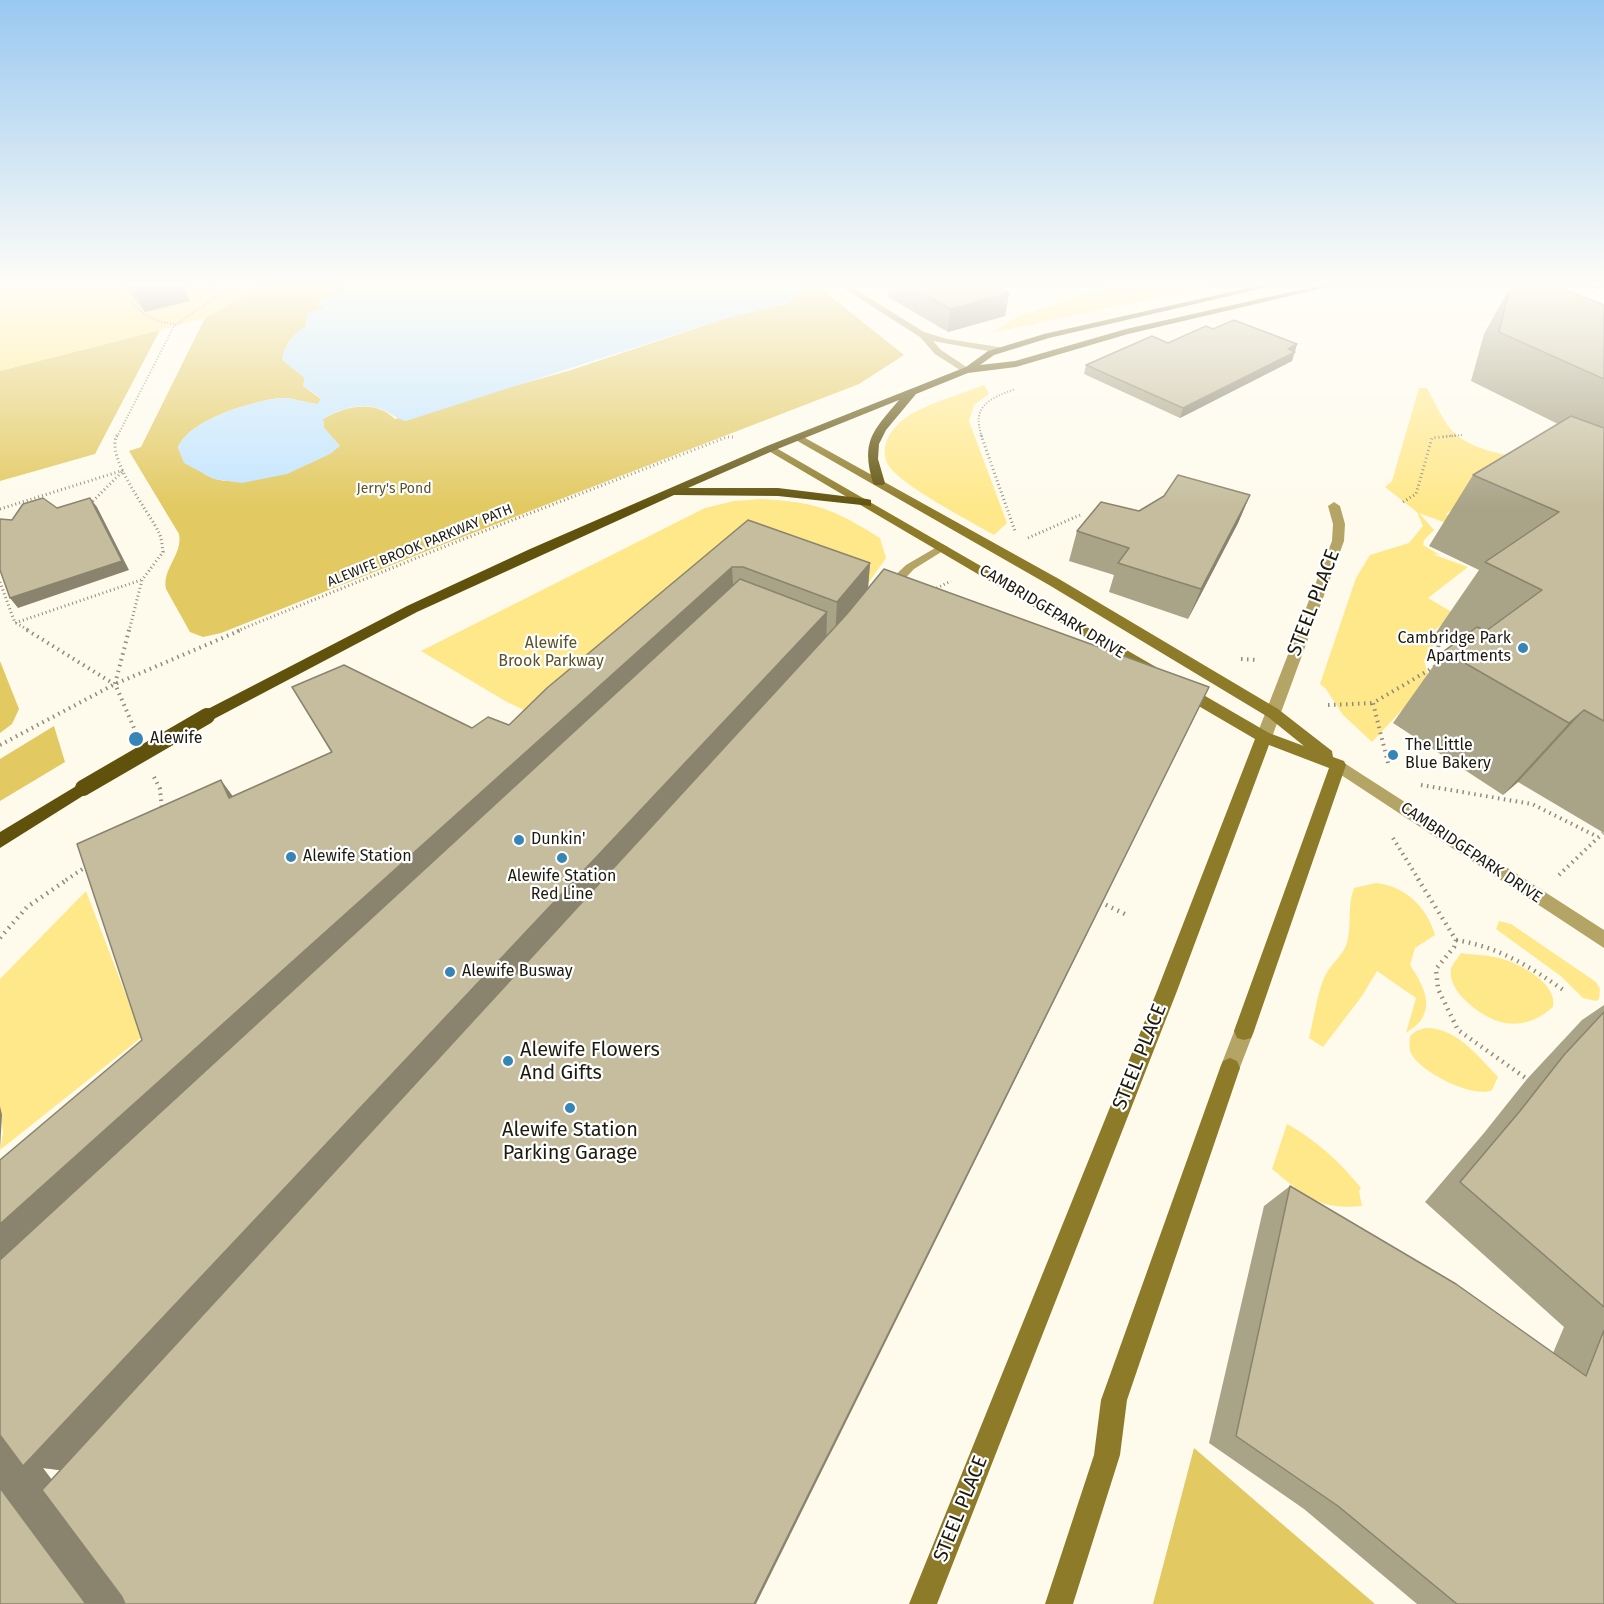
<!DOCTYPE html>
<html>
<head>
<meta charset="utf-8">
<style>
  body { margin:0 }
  canvas { display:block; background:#fefbed }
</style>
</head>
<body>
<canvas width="1604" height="1604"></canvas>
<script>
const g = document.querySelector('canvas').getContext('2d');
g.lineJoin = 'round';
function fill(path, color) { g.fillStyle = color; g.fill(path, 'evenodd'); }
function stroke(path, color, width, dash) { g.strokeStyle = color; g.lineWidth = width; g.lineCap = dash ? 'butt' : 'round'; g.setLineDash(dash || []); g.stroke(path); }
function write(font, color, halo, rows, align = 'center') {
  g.font = font + ' "Fira Sans",sans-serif'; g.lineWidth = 4.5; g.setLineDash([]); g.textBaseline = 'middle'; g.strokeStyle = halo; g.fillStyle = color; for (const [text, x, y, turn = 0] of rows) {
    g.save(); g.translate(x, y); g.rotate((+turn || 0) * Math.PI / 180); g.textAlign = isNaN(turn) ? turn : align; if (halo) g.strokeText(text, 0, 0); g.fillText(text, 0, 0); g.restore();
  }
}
fill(new Path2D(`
  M 0,284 L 266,284 L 205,318 L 0,371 Z
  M 1115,284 L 1220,284 L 991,333 L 1017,317 Z
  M 984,385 L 989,394 L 974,405 L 969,421 L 1007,523 L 994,535 C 972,522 896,483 887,463 C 879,442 894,425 911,414 C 933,402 961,394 984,385 Z
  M 1419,388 L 1427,388 C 1434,401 1440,414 1448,426 C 1465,449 1502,455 1529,458 L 1446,514 L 1453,518 L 1446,523 L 1419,513 L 1434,530 L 1424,540 L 1423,545 L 1440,555 L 1432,554 L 1468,567 L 1428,598 L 1455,614 L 1431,633 L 1434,645 L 1424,660 L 1431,687 L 1401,711 L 1372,742 L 1343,715 L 1326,689 L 1320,684 L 1356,578 L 1370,555 L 1409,543 L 1423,526 L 1417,512 L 1385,487 L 1392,481 Z
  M 761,499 C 817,502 833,509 880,538 L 886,558 L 858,597 L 558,726 L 507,702 L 421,651 L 705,508 L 734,501 Z
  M 1376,883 C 1405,886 1427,907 1435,935 L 1415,948 L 1410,965 C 1420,980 1434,1002 1421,1020 C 1418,1025 1411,1029 1406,1033 L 1416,998 L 1377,971 L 1362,996 L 1323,1047 L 1309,1038 C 1314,1020 1317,991 1326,974 C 1331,964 1344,954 1347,943 C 1352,924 1347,906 1354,888 Z
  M 86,891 L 142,1037 L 0,1150 L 3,1132 L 0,1106 L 0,979 Z
  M 1499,921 L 1511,924 L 1596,982 L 1600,989 L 1599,999 L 1596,1001 L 1583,998 L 1562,977 L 1496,929 Z
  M 1461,953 C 1474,955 1490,955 1503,959 C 1522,965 1558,984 1553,1007 C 1521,1035 1490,1025 1463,998 C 1456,991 1449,979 1451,969 C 1453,963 1458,958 1461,953 Z
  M 1425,1028 C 1456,1027 1478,1056 1498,1077 L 1492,1090 C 1473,1099 1417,1071 1410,1051 C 1409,1047 1410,1040 1410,1036 L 1416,1031 Z
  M 1287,1124 C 1316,1140 1340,1162 1361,1188 L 1359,1191 L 1362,1206 C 1318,1210 1305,1196 1272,1169 Z`), '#ffe88a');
fill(new Path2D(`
  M 266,284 L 348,284 L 344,288 L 316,303 L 325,308 L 306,321 L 306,326 L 289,341 L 283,360 L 305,378 L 303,386 L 321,399 L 318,404 C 306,403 292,397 281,398 C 252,401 188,420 178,448 C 188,459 198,473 213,478 C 242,490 317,467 339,445 L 324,428 L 323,419 C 345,406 375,399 395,419 L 568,371 L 730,317 L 788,303 L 804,289 L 801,284 L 815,284 L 904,355 L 859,384 L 447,543 L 221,633 L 203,637 L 190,632 L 166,589 C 162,568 183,555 179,534 L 129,451 L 141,447 L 205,318 Z
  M 160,330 L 95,454 L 0,481 L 0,371 Z
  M 0,661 L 19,709 L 12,724 L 0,733 Z
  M 54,726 L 65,762 L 0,801 L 0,759 Z
  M 1194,1448 L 1375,1604 L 1153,1604 Z`), '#e2c961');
fill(new Path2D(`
  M 348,284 L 801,284 L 804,290 L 788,303 L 730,317 L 406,421 C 398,419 396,417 389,413 C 368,400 342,407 323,419 L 324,428 L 340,446 L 330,454 L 287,474 L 242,483 L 214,479 L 184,463 L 178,448 C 188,420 252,401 281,398 C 293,397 306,403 318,404 L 321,398 L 303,386 L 305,378 L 282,360 C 284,345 293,334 306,326 L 307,313 L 324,308 L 315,303 L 344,288 Z`), '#c3e5ff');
stroke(new Path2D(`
  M 116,284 C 134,306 146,322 176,324
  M 213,284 L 220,293
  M 1358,290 L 1386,284
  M 117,437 L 174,326 L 235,284
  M 982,437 C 971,406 989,399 1015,389
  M 1443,437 L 1462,435`), '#8f8c7f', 2, [1, 2]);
stroke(new Path2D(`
  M 117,435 C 105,458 149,511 159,533 C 162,539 162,546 163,552 L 142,580 L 129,631
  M 981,435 L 1015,531
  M 1403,502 L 1416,494 L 1432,438 L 1458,435
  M 90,504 L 123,471
  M 0,509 L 124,470
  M 1028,538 L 1080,515
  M 0,582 L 15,623 L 141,580
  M 933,590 L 951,581
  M 16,623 L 30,631
  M 237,631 L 456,542 L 727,437 L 734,437`), '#8f8c7f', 3, [1, 3]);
stroke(new Path2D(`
  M 27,630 L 114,684
  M 129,630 L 115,684 L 134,728
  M 1241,659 L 1259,660
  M 1437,665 L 1439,639
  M 1328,705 L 1373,703
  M 0,745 L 115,684 L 241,630
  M 1388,763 L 1373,703 L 1436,666
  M 154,777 L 160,789 L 162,810
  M 1421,785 L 1532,804 L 1598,837
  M 1393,838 L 1419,880
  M 1559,875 L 1603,833
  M 66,880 L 87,866`), '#8f8c7f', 4, [1.5, 4.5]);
stroke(new Path2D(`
  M 1418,879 L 1456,940 L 1454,947 L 1436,969 L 1438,989 L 1458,1030 L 1527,1079
  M 1100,902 L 1129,916
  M 0,938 L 27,907 L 68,879
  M 1456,940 C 1499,947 1531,967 1566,992`), '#8f8c7f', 4.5, [1.5, 5]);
fill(new Path2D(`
  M 861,284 L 874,284 L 849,291 L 845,289 Z
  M 942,544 L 948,547 L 946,549 L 914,569 L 893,591 L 885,591 L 885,585 L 906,565 Z`), '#b4a566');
fill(new Path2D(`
  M 1334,502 L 1340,506 L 1345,524 L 1344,541 L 1272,737 L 1269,741 L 1259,741 L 1256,737 L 1332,541 L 1333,524 L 1328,506 Z
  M 1338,759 L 1604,930 L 1604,948 L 1332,769 L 1330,765 L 1332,761 Z
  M 1244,1022 L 1251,1024 L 1254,1031 L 1237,1075 L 1230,1078 L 1223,1075 L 1220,1068 L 1237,1024 Z`), '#b4a566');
fill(new Path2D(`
  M 837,284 L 847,284 L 924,332 L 947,339 L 999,347 L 1004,350 L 999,353 L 933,341 L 941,350 L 971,370 L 963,372 L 935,354 L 920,337 Z`), '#b4a566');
fill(new Path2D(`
  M 798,434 L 1059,579 L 1278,709 L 1332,751 L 1333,757 L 1344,761 L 1346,765 L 1254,1031 L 1251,1038 L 1244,1040 L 1237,1038 L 1234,1031 L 1329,768 L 1269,745 L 1177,991 L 937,1604 L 909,1604 L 1157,991 L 1255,739 L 1178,694 L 1176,690 L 1183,685 L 1188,686 L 1269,733 L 1304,746 L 1268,717 L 1049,585 L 794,439 L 793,437 Z
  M 771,445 L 1156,667 L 1158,670 L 1156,673 L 1146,673 L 767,450 L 765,448 Z
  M 1230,1058 L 1237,1061 L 1240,1068 L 1127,1400 L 1120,1455 L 1073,1604 L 1045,1604 L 1094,1455 L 1101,1400 L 1220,1068 L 1223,1061 Z`), '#8e7b2a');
fill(new Path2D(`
  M 1266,284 L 1281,284 L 1049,338 L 994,355 L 980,365 L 1015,361 L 1126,329 L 1326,284 L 1341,284 L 1128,334 L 1016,367 L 968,373 L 916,394 L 886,430 L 879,444 L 878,459 L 885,483 L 883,485 L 875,485 L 873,483 C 861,441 872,432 899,400 L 775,450 L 688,488 L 778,488 L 867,499 L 871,500 L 871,506 L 778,496 L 674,495 L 417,612 L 212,720 L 202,720 L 199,716 L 202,712 L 407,606 L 530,549 L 767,446 L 966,367 L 988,351 L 1044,334 Z
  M 83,782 L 89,784 L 91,788 L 89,792 L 0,848 L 0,832 Z`), '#60520c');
stroke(new Path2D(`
  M 1588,284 L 1604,290`), '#3a372b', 2, [4.5, 4.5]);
stroke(new Path2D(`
  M 83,788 L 207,716`), '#60520c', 16);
fill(new Path2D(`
  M 122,284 L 181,284 L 190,301 L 145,312 Z
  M 885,284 L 992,284 L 1009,293 L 1005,316 L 948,332 L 888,297 L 889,286 Z
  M 1510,287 L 1604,305 L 1604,833 L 1518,782 L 1503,795 L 1393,723 L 1444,651 L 1454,644 L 1435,634 L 1479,570 L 1429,546 L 1473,475 L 1558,424 L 1471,381 L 1484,334 Z
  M 1213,329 L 1297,344 L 1292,361 L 1180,418 L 1084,374 L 1086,365 L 1168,343 Z
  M 1250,495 L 1238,523 L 1188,619 L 1109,592 L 1114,575 L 1069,561 L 1077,531 L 1139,511 Z
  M 748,520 L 870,563 L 868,589 L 1209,687 L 1191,724 L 0,1604 L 142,1040 L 233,796 L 331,752 L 292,687 L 472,728 L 509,725 ZM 43,1468 L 60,1470 L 51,1480 Z
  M 1604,1005 L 1604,1604 L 1417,1604 L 1304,1509 L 1209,1443 L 1264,1206 L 1290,1186 L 1553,1353 L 1564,1327 L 1425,1202 L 1484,1133 L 1527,1079 L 1582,1020 Z`), '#a9a387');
fill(new Path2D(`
  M 144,284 L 181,284 L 190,301 L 145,312 L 132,287 Z
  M 1009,293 L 1005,316 L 948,332 L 950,309 Z
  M 1297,344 L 1292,361 L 1180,418 L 1183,408 Z
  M 1250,495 L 1238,523 L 1188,619 L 1201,589 Z
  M 90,498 L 97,507 L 129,570 L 18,608 L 10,598 Z
  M 870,563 L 867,600 L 835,639 L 837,602 Z
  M 732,567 L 734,604 L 0,1295 L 0,1224 Z
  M 827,612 L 826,650 L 82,1473 L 43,1468 L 147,1604 L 86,1604 L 0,1488 L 0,1413 Z
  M 1209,687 L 1191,724 L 756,1604 L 754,1604 Z
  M 1584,710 L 1518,782 L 1503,795 L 1569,723 Z
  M 221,780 L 248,817 L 229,798 Z
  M 0,1106 L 2,1115 L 0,1149 Z`), '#8a846e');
const building = new Path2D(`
  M 129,284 L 144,284 L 132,287 Z
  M 906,284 L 992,284 L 1009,293 L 950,309 Z
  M 1522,284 L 1550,284 L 1604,305 L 1604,379 L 1499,332 L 1510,287 Z
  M 1234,320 L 1297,344 L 1288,349 L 1295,352 L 1183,408 L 1086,365 L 1152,336 L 1168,343 L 1206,326 L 1213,329 Z
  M 1571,416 L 1604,428 L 1604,721 L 1584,710 L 1569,723 L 1444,651 L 1477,627 L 1486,631 L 1542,590 L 1485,562 L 1559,512 L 1473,475 Z
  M 1178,475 L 1250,495 L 1201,589 L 1118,563 L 1129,548 L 1077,531 L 1101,502 L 1139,511 L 1164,496 Z
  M 43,498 L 57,508 L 90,498 L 122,561 L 10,598 L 0,570 L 0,519 L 12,520 L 23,504 Z
  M 748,520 L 870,563 L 837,602 L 743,567 L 732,567 L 0,1224 L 0,1160 L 142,1040 L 77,844 L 221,780 L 229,798 L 332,752 L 292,687 L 344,665 L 472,728 L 488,717 L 509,725 L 547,688 Z
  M 884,569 L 1209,687 L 754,1604 L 125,1604 L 122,1597 L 42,1490 L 846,615 Z
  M 740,579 L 827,612 L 23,1466 L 0,1435 L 0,1260 Z
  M 1604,1012 L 1604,1307 L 1460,1182 L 1520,1111 L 1564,1055 Z
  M 1290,1186 L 1456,1284 L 1586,1376 L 1604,1330 L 1604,1604 L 1457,1604 L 1338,1506 L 1236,1436 Z
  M 0,1488 L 86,1604 L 0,1604 Z`);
fill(building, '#c5bd9d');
stroke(building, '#8a846e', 1.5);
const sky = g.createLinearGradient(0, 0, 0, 508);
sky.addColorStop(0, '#99c8f1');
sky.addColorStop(0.56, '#fffdf7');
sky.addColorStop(1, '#fffdf700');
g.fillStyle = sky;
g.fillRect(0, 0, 1604, 508);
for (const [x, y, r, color] of [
  [1523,648,6,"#3784b6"],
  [136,739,8,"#3784b6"],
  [1393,755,6,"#3784b6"],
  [519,840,6,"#3784b6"],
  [291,857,6,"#3784b6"],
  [562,858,6,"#3784b6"],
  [450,972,6,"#3784b6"],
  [508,1061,6,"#3784b6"],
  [570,1108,6,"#3784b6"]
]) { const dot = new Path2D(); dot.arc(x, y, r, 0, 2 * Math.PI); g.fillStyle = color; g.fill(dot); stroke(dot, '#fff', 2); }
write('14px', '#5c5227', '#fff', [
  ["Jerry's Pond",394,489]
]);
write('14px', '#1d1a0e', '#fff', [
  ["ALEWIFE BROOK PARKWAY PATH",420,546,-22]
]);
write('16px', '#1d1a0e', '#fff', [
  ["CAMBRIDGEPARK DRIVE",1052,612,31],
  ["CAMBRIDGEPARK DRIVE",1471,853,34]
]);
write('16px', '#1d1a0e', '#fff', [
  ["Cambridge Park",1511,639,"right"],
  ["Apartments",1511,657,"right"],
  ["Alewife",150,739],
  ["The Little",1405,746],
  ["Blue Bakery",1405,764],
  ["Dunkin'",531,840],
  ["Alewife Station",303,857],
  ["Alewife Station",562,877,"center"],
  ["Red Line",562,895,"center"],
  ["Alewife Busway",462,972]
], 'left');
write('16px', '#5c5227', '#fff', [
  ["Alewife",551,644],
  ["Brook Parkway",551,662]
]);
write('20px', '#1d1a0e', '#fff', [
  ["STEEL PLACE",1314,603,-69],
  ["STEEL PLACE",1140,1057,-68],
  ["STEEL PLACE",961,1509,-68]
]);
write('20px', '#1d1a0e', '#fff', [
  ["Alewife Flowers",520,1050],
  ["And Gifts",520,1073],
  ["Alewife Station",570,1130,"center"],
  ["Parking Garage",570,1153,"center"]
], 'left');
</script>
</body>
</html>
